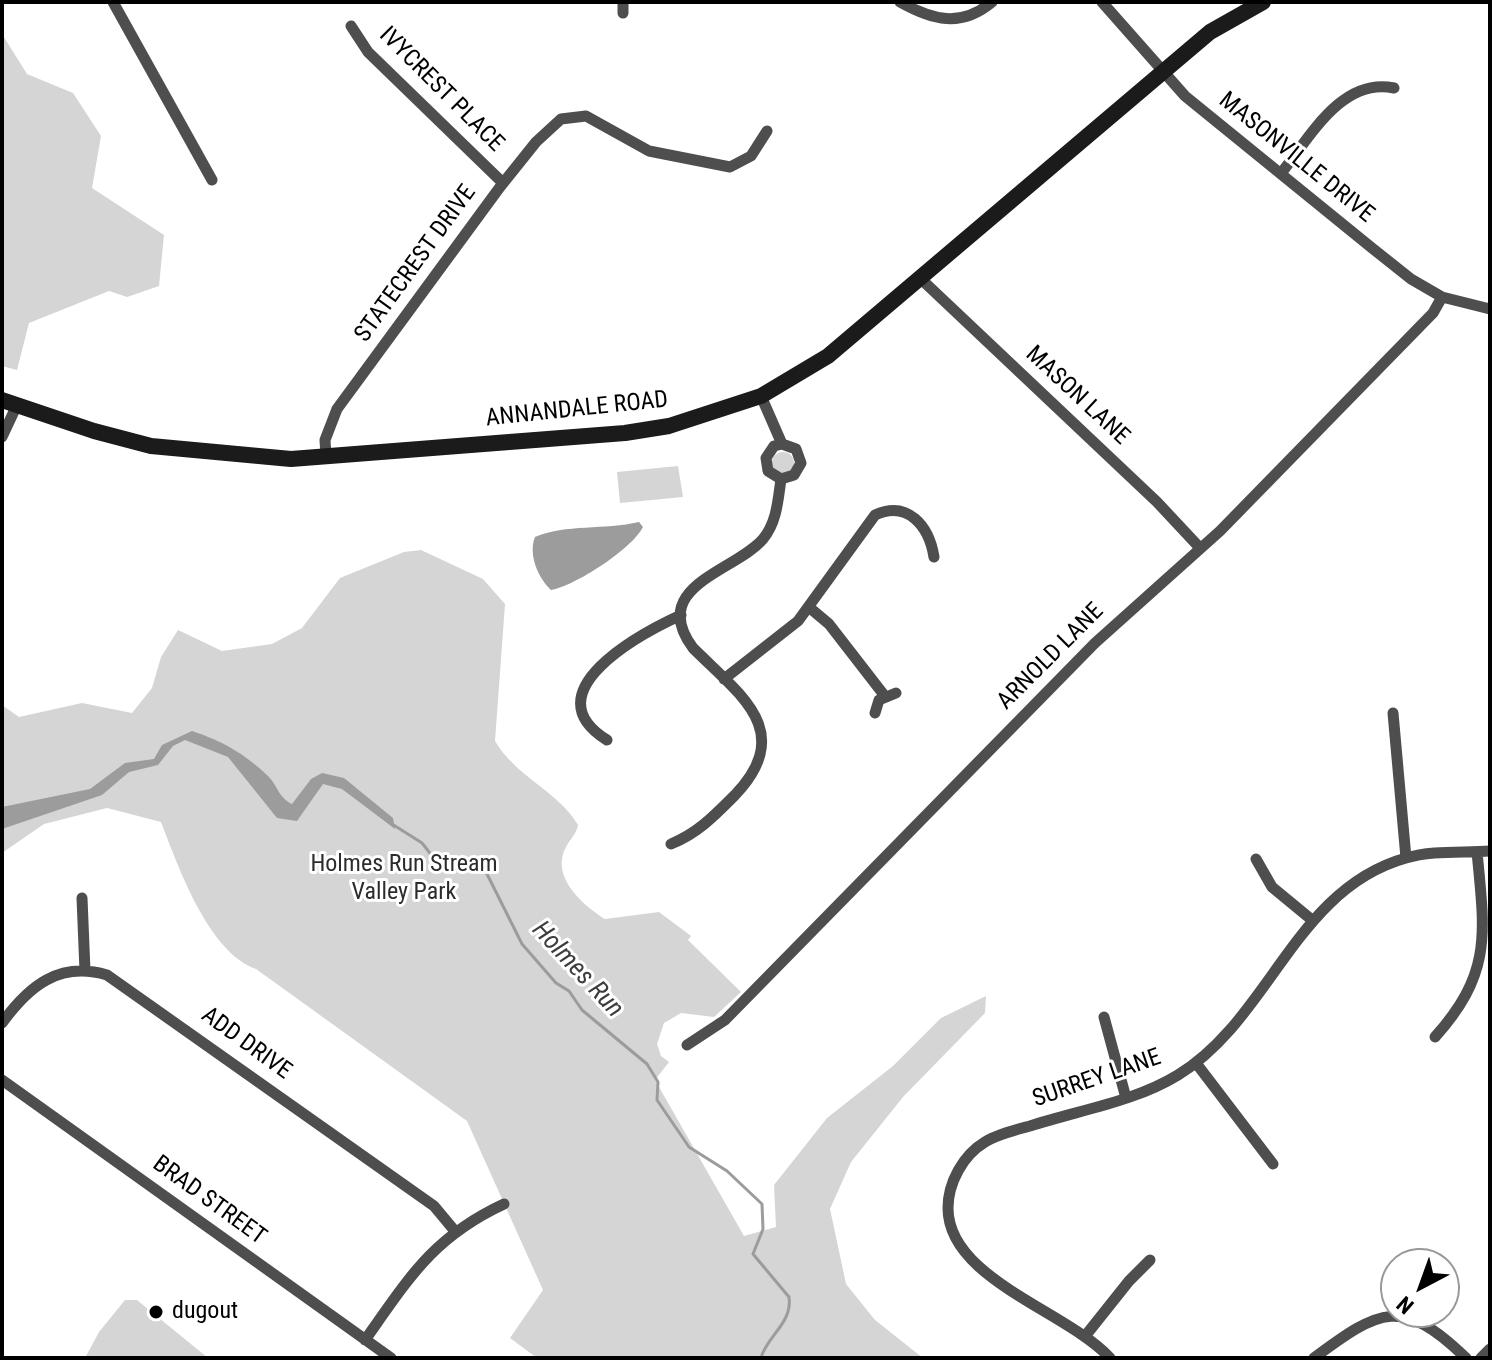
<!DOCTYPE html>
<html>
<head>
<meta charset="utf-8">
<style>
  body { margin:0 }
  #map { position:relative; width:1492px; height:1360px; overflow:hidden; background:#fff; font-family:"Roboto Condensed",sans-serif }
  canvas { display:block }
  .frame { position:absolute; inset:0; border:4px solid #000; pointer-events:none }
  .north { position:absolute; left:1380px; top:1248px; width:80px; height:80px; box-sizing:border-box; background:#fff; border:2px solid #999; border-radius:50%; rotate:221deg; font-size:22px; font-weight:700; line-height:32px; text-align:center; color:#000 }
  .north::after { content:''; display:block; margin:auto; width:28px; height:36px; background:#000; clip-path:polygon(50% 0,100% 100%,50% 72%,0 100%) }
</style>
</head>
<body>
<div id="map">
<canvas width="1492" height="1360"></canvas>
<div class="frame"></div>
<div class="north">N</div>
</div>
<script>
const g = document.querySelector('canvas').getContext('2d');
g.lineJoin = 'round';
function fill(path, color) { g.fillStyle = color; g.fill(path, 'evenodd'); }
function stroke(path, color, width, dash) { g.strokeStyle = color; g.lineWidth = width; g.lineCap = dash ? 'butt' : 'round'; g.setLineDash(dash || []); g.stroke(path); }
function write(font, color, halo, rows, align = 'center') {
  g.font = font + ' "Roboto Condensed",sans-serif'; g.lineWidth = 6; g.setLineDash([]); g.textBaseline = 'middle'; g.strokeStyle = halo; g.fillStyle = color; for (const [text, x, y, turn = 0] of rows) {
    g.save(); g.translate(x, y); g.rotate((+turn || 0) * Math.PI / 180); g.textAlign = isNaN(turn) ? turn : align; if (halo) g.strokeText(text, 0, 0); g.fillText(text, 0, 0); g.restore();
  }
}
fill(new Path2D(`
  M 2,34 L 27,74 L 73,93 L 101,136 L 92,188 L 164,235 L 159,286 L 127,297 L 109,291 L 29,323 L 17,370 L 2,366 Z
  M772 463a11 11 0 1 1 22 0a11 11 0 1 1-22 0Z
  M 678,466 L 683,497 L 620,503 L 617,472 Z
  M 421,550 L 483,579 L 505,604 L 495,741 C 515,776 558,791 578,825 C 576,835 570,839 566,847 C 550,877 583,905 605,919 L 659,912 L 691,936 L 688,940 L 741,992 L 714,1017 L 681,1013 L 664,1023 L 657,1044 L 661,1056 L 669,1062 L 655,1080 L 744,1236 L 776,1227 L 774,1185 L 827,1118 L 893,1066 L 941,1018 L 986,996 L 985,1013 L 903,1097 L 851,1162 L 830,1209 L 846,1284 L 875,1320 L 923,1358 L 537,1358 L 510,1338 L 543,1290 L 467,1121 L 256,969 C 208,952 178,866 161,822 L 107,808 L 44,824 L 2,853 L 2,705 L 19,717 L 82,703 L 132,713 L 152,688 L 161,657 L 178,630 L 222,651 L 272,644 L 302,628 L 340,578 L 404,552 Z
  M 125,1300 L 137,1300 L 208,1358 L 85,1358 L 99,1332 Z`), '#d5d5d5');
fill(new Path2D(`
  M 639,522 L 643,527 C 632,549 575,586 551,590 C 538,578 528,554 535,537 C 565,524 605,530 639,522 Z
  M 192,731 C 222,741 244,753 268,776 C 278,786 278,797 292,804 L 311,779 L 322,773 L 344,778 L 393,818 L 395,829 L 342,789 L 323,784 L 297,821 L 277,818 L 228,757 L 185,740 L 173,746 L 158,765 L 129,772 L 102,795 L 2,829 L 2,807 L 90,789 L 125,763 L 154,759 L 162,745 Z`), '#9c9c9c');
stroke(new Path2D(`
  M 392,824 L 422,843 L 433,857 L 486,872 L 522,944 L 556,983 L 569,991 L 582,1010 L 647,1064 L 658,1082 L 657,1100 L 689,1147 L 727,1171 L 762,1204 L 763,1229 L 753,1254 L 789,1297 C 793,1323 766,1337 761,1358`), '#9c9c9c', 3);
stroke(new Path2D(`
  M 113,2 L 212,180
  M 900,2 C 932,20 961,28 992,2
  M 1102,2 L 1185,96 L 1372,248 L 1411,279 L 1442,297 L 1490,309
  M 623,13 L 623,2
  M 351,26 L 368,52 L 503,183
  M 1282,172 C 1310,137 1342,77 1394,88
  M 921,279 L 1157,502 L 1200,548
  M 761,396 L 782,444
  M 2,437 L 17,405
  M 326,456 L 325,440 L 337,409 L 500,187 L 536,142 L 561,119 L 586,116 L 649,151 L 730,167 L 751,156 L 767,131
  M 781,479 L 794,475 L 801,463 L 796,449 L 782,444
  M 781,479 L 768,471 L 766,458 L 774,446 L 782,444
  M 810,608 L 829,624 L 884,695
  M 724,679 L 798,621 L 875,515 C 908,500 929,526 934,557
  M 875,713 L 879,700 L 896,693
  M 1393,713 L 1406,858
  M 607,740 C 530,692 642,633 681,615
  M 671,844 C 698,833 714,816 735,795 C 796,731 740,695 693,648 C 647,586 736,571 763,539 C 777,522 778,500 781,479
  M 1256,859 L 1272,887 L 1312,920
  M 82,898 L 85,971
  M 1104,1017 L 1126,1098
  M 2,1023 C 29,986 59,961 107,975 L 434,1206 L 454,1230
  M 1435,1037 C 1492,973 1485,935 1477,852
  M 687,1045 L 725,1020 L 1095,643 L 1220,531 L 1433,313 L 1442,297
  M 1196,1063 L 1273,1164
  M 2,1080 L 391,1358
  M 1086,1335 L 1129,1281 L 1150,1260
  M 365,1340 C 409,1278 433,1237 504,1204
  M 1110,1358 C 1067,1311 948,1279 948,1208 C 948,1183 963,1155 985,1142 C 998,1134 1015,1130 1030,1126 C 1079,1110 1134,1102 1178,1075 C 1270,1019 1295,889 1406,858 C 1433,850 1462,853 1490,851
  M 1314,1358 C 1380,1309 1402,1296 1466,1358
  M 1481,1358 L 1490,1349`), '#4e4e4e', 11);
stroke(new Path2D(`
  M 2,400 L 94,431 L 151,446 L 291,459 L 625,433 L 669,426 L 761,396 L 828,356 L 1210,32 L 1263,2`), '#1b1b1b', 16);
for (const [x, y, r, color] of [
  [156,1312,8,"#000"]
]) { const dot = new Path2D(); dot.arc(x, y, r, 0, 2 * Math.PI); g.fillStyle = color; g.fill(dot); stroke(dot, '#fff', 3); }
write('24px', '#000', '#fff', [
  ["IVYCREST PLACE",441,90,45],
  ["MASONVILLE DRIVE",1296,158,39],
  ["STATECREST DRIVE",416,264,-54],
  ["MASON LANE",1077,396,43],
  ["ANNANDALE ROAD",577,410,-6],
  ["ARNOLD LANE",1051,657,-45],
  ["ADD DRIVE",246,1044,36],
  ["SURREY LANE",1097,1079,-19],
  ["BRAD STREET",209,1201,36]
]);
write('24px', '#2c2c2c', '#fff', [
  ["Holmes Run Stream",404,865],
  ["Valley Park",404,893]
]);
write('24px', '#000', '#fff', [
  ["dugout",172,1312]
], 'left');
write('italic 26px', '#3d3d3d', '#fff', [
  ["Holmes Run",577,970,47]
]);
</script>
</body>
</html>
